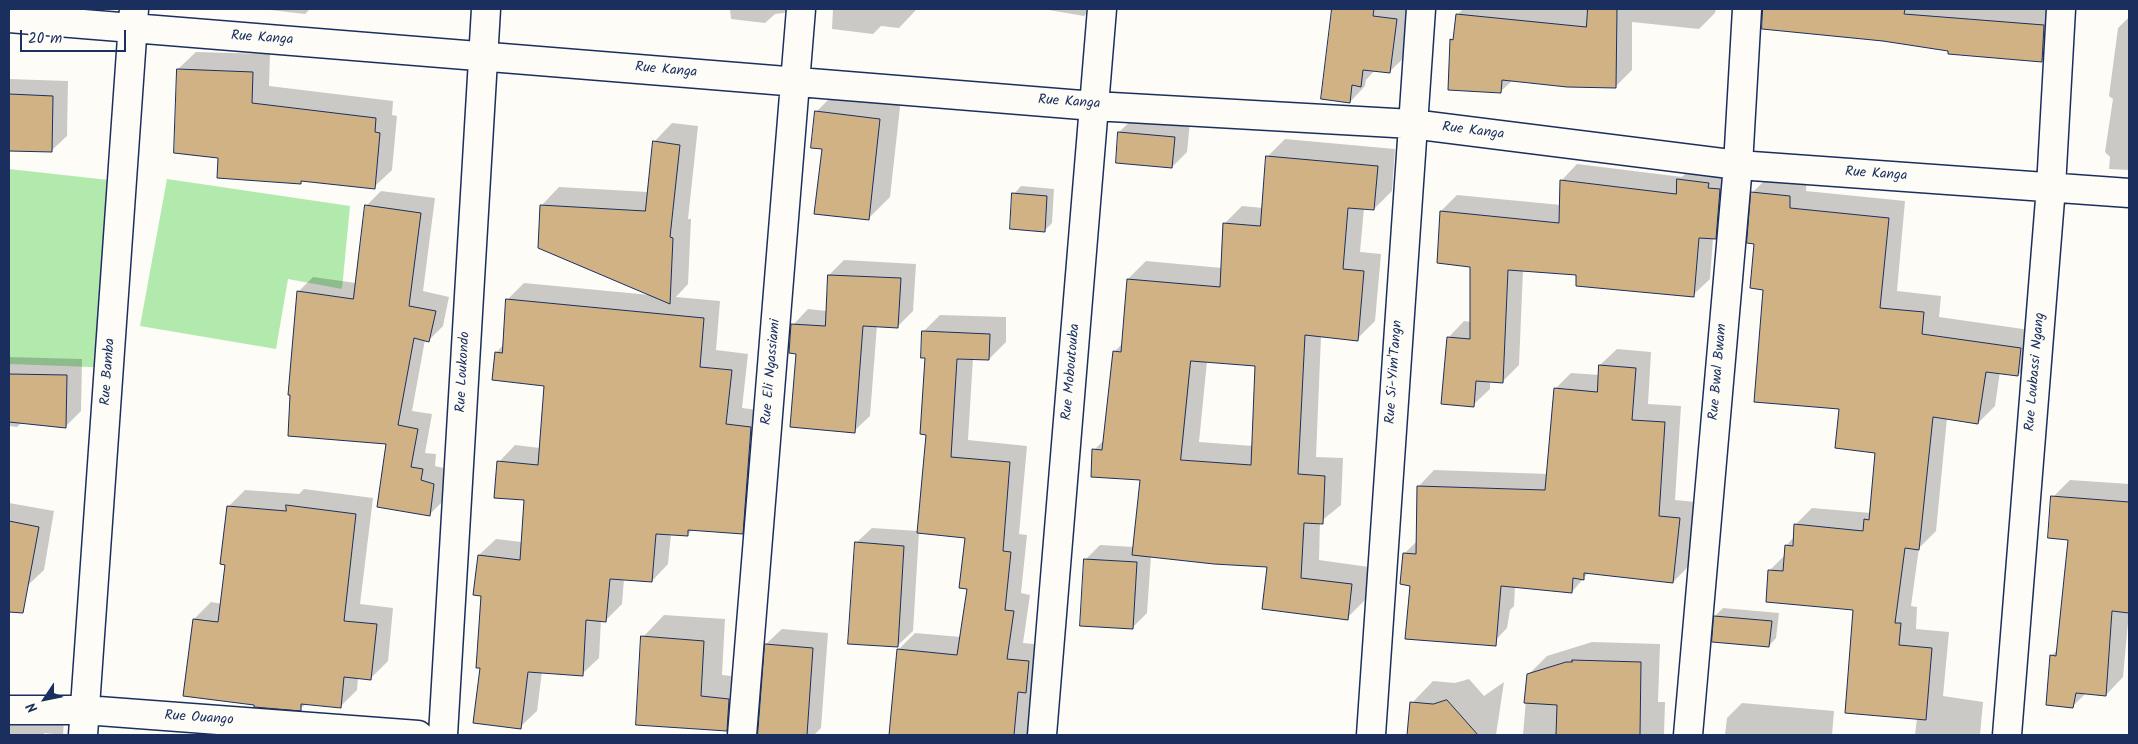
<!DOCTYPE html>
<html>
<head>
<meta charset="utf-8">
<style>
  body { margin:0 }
  #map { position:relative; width:2138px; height:744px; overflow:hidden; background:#fdfcf7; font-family:Kalam,sans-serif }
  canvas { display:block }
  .frame { position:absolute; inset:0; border:10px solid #1b2f5e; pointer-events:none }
  .north { position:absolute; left:20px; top:674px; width:50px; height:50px; -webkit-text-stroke:4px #fdfcf7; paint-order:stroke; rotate:236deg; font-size:14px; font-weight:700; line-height:20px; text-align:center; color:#1b2f5e }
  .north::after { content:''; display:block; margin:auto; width:18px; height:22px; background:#1b2f5e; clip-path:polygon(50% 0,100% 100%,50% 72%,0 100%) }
  .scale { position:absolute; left:20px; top:30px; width:106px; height:22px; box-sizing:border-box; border:2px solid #1b2f5e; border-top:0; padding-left:6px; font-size:15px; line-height:18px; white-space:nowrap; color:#1b2f5e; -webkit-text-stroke:4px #fdfcf7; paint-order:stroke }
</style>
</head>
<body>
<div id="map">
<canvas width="2138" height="744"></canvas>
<div class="frame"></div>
<div class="north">N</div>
<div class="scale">20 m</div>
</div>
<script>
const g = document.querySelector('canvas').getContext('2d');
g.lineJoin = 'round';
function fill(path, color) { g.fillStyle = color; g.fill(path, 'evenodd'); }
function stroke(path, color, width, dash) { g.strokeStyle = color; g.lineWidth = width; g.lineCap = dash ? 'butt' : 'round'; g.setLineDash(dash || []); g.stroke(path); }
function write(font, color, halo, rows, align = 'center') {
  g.font = font + ' Kalam,sans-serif'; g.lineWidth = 4; g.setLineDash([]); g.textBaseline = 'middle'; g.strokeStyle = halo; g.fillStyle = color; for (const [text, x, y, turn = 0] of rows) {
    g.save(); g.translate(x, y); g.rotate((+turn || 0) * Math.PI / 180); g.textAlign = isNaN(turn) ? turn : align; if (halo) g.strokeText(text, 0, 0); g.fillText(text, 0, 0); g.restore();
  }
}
fill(new Path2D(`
  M 9,169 L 127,182 L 118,368 L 9,364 Z
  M 167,179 L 350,206 L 342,289 L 288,279 L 276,349 L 140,326 Z`), '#b2eaae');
fill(new Path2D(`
  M 262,9 L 310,9 L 305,14 Z
  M 730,9 L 789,9 L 784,13 L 775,14 L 765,23 L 731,19 Z
  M 833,9 L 917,9 L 899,28 L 881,26 L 873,34 L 832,29 Z
  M 1043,9 L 1091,9 L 1084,16 Z
  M 1333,9 L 1411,9 L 1405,57 L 1389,72 L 1375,70 L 1366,80 L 1365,86 L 1350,102 L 1322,98 Z
  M 1463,9 L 1586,10 L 1716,9 L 1715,13 L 1699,29 L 1632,22 L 1632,70 L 1616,86 L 1513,80 L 1500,92 L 1452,40 L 1455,37 L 1457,15 Z
  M 1816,9 L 2061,9 L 2059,44 L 2042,61 L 1814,33 Z
  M 2129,17 L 2129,170 L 2109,169 L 2110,157 L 2105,152 L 2113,99 L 2109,96 L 2118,28 Z
  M 196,52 L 270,54 L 269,86 L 393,101 L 392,115 L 397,116 L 392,170 L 374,187 L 303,180 L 300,182 L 220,157 L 178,69 Z
  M 9,79 L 68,81 L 67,136 L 51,151 L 9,150 Z
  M 838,90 L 901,98 L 890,197 L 868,219 L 823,148 L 816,112 Z
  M 1135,117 L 1190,122 L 1187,152 L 1172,167 L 1119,132 Z
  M 672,123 L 698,126 L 688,219 L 691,219 L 688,284 L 676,297 L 720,301 L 716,350 L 748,354 L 742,408 L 767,411 L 759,516 L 742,533 L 693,529 L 687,535 L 671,534 L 668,564 L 652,581 L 624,579 L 622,604 L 605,621 L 601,620 L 599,658 L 582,674 L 542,671 L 537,711 L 520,727 L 481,667 L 482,595 L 479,555 L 496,539 L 522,542 L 526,499 L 499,462 L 515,445 L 540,448 L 545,384 L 496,353 L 503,345 L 507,300 L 524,283 L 650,295 L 541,206 L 559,187 L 648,192 L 654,142 Z
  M 1285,139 L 1395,149 L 1392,191 L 1374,209 L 1364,208 L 1360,252 L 1381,254 L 1375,321 L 1357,339 L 1321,336 L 1316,457 L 1343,458 L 1341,505 L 1320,522 L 1319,560 L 1369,567 L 1365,600 L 1347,618 L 1269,565 L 1151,556 L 1147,613 L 1132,628 L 1085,560 L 1100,545 L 1134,547 L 1141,479 L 1094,450 L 1105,439 L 1114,352 L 1123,343 L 1128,279 L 1146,261 L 1222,268 L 1224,224 L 1242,206 L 1263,208 L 1267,157 ZM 1207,361 L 1257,364 L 1253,446 L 1199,442 Z
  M 1577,164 L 1682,177 L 1695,164 L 1725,167 L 1732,222 L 1713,238 L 1710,279 L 1693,295 L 1578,274 L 1523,270 L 1519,365 L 1502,382 L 1490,381 L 1490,389 L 1473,405 L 1448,338 L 1464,321 L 1471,322 L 1472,265 L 1441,211 L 1457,195 L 1561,205 L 1561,181 Z
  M 1769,176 L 1807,179 L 1806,191 L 1905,201 L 1897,291 L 1941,296 L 1939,317 L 2037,331 L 2035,358 L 2018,375 L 2000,372 L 1995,406 L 1978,423 L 1947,418 L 1936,531 L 1919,548 L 1911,606 L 1917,607 L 1916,629 L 1949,632 L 1943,696 L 1983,702 L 1980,735 L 1915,735 L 1917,718 L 1855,609 L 1770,570 L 1785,555 L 1786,546 L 1794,537 L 1795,525 L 1812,508 L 1871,513 L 1877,452 L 1841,408 L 1764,288 L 1755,242 L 1752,193 Z
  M 1021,186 L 1054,189 L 1052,223 L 1045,230 L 1014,194 Z
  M 381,191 L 435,198 L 423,291 L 449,297 L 443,326 L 429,340 L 425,340 L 412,411 L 432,414 L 425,453 L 436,454 L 435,466 L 448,469 L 444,500 L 429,515 L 388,443 L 290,394 L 299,291 L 313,277 L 356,283 L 366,206 Z
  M 844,260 L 916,264 L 913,311 L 898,326 L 877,325 L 870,416 L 854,431 L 797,352 L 793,325 L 808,309 L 827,311 L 829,275 Z
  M 940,315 L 1006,317 L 1006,342 L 989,359 L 973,358 L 968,440 L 1027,446 L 1019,534 L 1027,535 L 1021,593 L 1030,595 L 1023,643 L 1046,645 L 1029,735 L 890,735 L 898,650 L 915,633 L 961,637 L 968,588 L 966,536 L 919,532 L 913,631 L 897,646 L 856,543 L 872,528 L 919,531 L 927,433 L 927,357 L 923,332 Z
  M 1617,349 L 1651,352 L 1648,404 L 1681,406 L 1675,500 L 1696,502 L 1689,566 L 1673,582 L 1588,573 L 1572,592 L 1515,587 L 1514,606 L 1510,610 L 1507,628 L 1491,645 L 1411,584 L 1405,553 L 1417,541 L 1418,487 L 1434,470 L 1548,474 L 1555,389 L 1571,373 L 1600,375 L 1600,365 Z
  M 9,357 L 82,359 L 81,411 L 65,427 L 22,422 L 17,427 L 9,426 Z
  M 2070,480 L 2129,484 L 2129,612 L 2123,677 L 2106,695 L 2086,693 L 2072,707 L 2051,656 L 2058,649 L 2069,538 L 2053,497 Z
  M 304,489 L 373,498 L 360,604 L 393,608 L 388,661 L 371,678 L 358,677 L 357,690 L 340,707 L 306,704 L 300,709 L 194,619 L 211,602 L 222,604 L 227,564 L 228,507 L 245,490 L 299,494 Z
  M 9,503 L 54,511 L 44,570 L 27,586 L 9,583 Z
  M 1723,608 L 1779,613 L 1776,638 L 1769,646 L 1713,640 L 1715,616 Z
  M 664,615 L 725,619 L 722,675 L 750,678 L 748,708 L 726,730 L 643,637 Z
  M 782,629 L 828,633 L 821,728 L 814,735 L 759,735 L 766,644 Z
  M 1592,642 L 1660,644 L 1658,702 L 1665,702 L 1664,735 L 1523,735 L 1528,675 L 1547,656 Z
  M 1469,679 L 1484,696 L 1504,682 L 1496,735 L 1409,735 L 1412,703 L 1433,681 L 1455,683 Z
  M 1742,703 L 1834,711 L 1832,735 L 1725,735 L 1727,718 Z
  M 9,720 L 64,721 L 63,735 L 44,733 L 44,735 L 9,735 Z`), '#0003');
const building = new Path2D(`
  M 1332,9 L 1374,9 L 1373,16 L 1397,19 L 1390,73 L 1363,70 L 1361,87 L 1352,85 L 1350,103 L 1321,99 Z
  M 1588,9 L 1617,9 L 1616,88 L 1567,87 L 1502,80 L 1501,93 L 1448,90 L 1450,39 L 1453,40 L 1456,14 L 1586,27 Z
  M 1763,9 L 1905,9 L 1904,14 L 2044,25 L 2042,62 L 1948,54 L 1948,51 L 1883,41 L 1762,29 Z
  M 177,69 L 253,72 L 252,103 L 376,118 L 375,132 L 380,133 L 375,189 L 301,181 L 301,184 L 217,178 L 218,158 L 174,153 Z
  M 9,94 L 53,96 L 52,152 L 9,151 Z
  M 815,111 L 880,119 L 869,220 L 814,214 L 822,149 L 811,148 Z
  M 1118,132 L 1175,137 L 1172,168 L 1116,163 Z
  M 653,141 L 680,145 L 670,237 L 673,238 L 670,304 L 538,248 L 540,205 L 645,211 Z
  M 1266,156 L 1378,166 L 1374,210 L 1348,208 L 1343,269 L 1364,271 L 1358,341 L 1305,335 L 1298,474 L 1325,476 L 1323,524 L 1304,523 L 1301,578 L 1352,584 L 1348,620 L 1262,609 L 1267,567 L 1214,564 L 1132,555 L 1140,480 L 1091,477 L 1092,449 L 1102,450 L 1113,351 L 1121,352 L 1127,279 L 1220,287 L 1223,223 L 1260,226 ZM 1191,361 L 1255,366 L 1251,465 L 1181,460 Z
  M 1677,179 L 1709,183 L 1708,188 L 1720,189 L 1716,239 L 1699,238 L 1694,297 L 1576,286 L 1576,275 L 1508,270 L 1503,383 L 1476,381 L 1474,407 L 1441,404 L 1447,337 L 1470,339 L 1470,267 L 1437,263 L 1440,211 L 1559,223 L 1560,180 L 1676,194 Z
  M 1751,192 L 1790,196 L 1790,208 L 1889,218 L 1880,308 L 1924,312 L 1922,334 L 2021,348 L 2018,376 L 1986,372 L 1978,424 L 1933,417 L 1919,550 L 1905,548 L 1895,623 L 1901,623 L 1899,645 L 1932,648 L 1926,720 L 1845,713 L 1853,610 L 1766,602 L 1768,570 L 1783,571 L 1785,545 L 1793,546 L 1794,524 L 1863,531 L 1864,519 L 1869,520 L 1875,453 L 1835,448 L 1839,409 L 1754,402 L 1763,290 L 1750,288 L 1754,244 L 1747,243 Z
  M 1012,193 L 1047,196 L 1045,232 L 1010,229 Z
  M 365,205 L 421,213 L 409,306 L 436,311 L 429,342 L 414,338 L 398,425 L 418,429 L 411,467 L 423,469 L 421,480 L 434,484 L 430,516 L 377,507 L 386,444 L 288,436 L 290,395 L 288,395 L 297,291 L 353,299 Z
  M 828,275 L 901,278 L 898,328 L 863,326 L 855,433 L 790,427 L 796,354 L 789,353 L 791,324 L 825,326 Z
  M 506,299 L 704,318 L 700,367 L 732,370 L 726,424 L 751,427 L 743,534 L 688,530 L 688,536 L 656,534 L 652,582 L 610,579 L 606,622 L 586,620 L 583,676 L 528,672 L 521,729 L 473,723 L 480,668 L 476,668 L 481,596 L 473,595 L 478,555 L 520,560 L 524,500 L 494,498 L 497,461 L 538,465 L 544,386 L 492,380 L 495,352 L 502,353 Z
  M 922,331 L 990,334 L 989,360 L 957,359 L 951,457 L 1010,462 L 1003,551 L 1011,552 L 1005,610 L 1014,611 L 1007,659 L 1029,661 L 1026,693 L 1018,692 L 1014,735 L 889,735 L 897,649 L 957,655 L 967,589 L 959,588 L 965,538 L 917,533 L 926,435 L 920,434 L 925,358 L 921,358 Z
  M 1599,365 L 1636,368 L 1632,420 L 1665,422 L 1659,516 L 1680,518 L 1673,583 L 1584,573 L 1584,580 L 1573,578 L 1572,593 L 1501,586 L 1496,646 L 1405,639 L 1410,586 L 1400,584 L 1403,553 L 1416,554 L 1417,486 L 1545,490 L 1554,388 L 1597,392 Z
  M 9,374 L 67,375 L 66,428 L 9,422 Z
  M 2051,496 L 2129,502 L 2129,613 L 2112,611 L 2106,696 L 2076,693 L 2073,708 L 2046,705 L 2050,655 L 2056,656 L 2068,540 L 2048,538 Z
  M 286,505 L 356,514 L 344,621 L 377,624 L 371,680 L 344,677 L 341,708 L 301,704 L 301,711 L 254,707 L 254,705 L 183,696 L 193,619 L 218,622 L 225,565 L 220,564 L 227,506 L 286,511 Z
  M 9,521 L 39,527 L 23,613 L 9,612 Z
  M 855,542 L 904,546 L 898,647 L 848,644 Z
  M 1084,559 L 1137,562 L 1133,629 L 1080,626 Z
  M 1714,616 L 1772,621 L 1769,647 L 1712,642 Z
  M 641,636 L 704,641 L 701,696 L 729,699 L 727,731 L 636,725 Z
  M 765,644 L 813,648 L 807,735 L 758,735 Z
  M 1572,660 L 1641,662 L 1640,735 L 1556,735 L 1557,705 L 1524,703 L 1527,674 L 1566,662 L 1572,662 Z
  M 1447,700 L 1478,735 L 1407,735 L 1410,702 L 1433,704 Z`);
fill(building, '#d1b285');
stroke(building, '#1b2f5e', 1);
const street = new Path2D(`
  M 9,18 L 1094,106 L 1412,124 L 1738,165 L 2129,193
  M 9,710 L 85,710 L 418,735
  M 83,735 L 134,9
  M 443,735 L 486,9
  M 742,735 L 801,9
  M 1042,735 L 1102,9
  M 1371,735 L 1421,9
  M 1688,735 L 1738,165 L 1747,9
  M 2007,735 L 2051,187 L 2061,9`);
stroke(street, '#1b2f5e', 31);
stroke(street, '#fdfcf7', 28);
write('14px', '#1b2f5e', '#fdfcf7', [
  ["Rue Kanga",262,39,4],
  ["Rue Kanga",666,71,5],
  ["Rue Kanga",1069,103,4],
  ["Rue Kanga",1473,132,7],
  ["Rue Kanga",1876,175,4],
  ["Rue Bamba",109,372,-86],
  ["Rue Loukondo",464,372,-87],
  ["Rue Eli Ngassiami",772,372,-85],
  ["Rue Moboutouba",1072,372,-85],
  ["Rue Si-Yim'Tangn",1395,372,-86],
  ["Rue Bwal Bwam",1719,372,-85],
  ["Rue Loubassi Ngang",2036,372,-85],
  ["Rue Ouango",199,719,4]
]);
</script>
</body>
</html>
